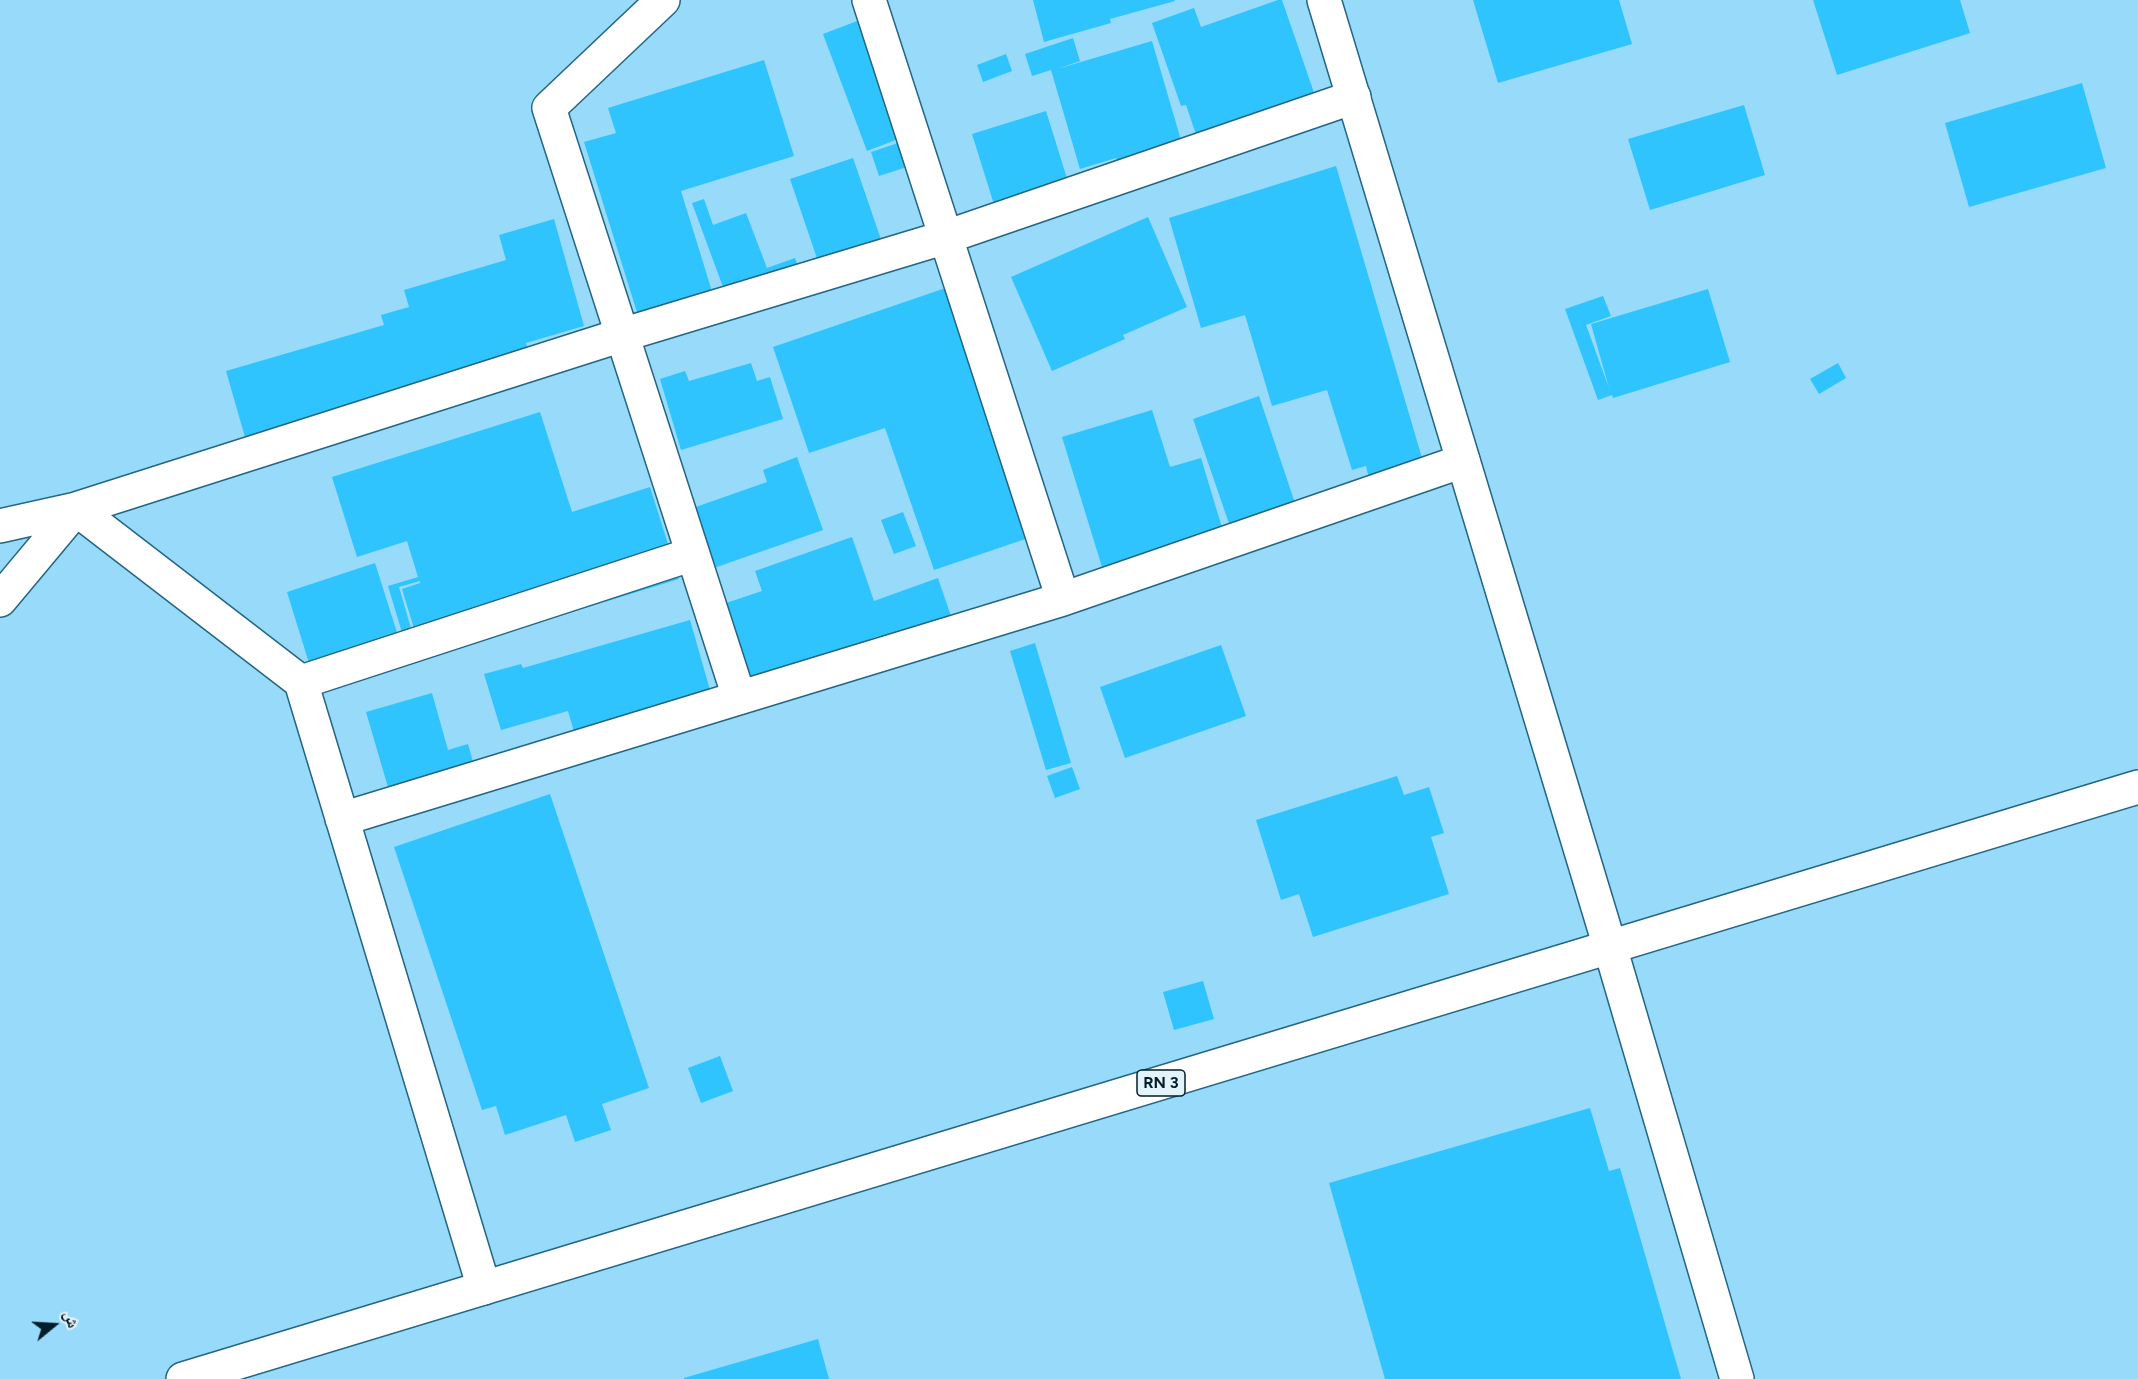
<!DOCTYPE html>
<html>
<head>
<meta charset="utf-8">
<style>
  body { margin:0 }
  #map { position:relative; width:2138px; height:1379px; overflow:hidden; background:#97dafa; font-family:Figtree,"Noto Naskh Arabic",sans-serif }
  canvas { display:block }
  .north { position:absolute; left:24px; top:1295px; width:60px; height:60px; -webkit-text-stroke:4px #e3f3fb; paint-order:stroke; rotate:72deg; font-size:16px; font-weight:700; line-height:24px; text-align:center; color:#021e2a }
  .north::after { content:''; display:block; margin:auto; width:21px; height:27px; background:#021e2a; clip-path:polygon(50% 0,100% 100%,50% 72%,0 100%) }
</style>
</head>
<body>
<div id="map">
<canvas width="2138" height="1379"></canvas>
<div class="north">ش</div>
</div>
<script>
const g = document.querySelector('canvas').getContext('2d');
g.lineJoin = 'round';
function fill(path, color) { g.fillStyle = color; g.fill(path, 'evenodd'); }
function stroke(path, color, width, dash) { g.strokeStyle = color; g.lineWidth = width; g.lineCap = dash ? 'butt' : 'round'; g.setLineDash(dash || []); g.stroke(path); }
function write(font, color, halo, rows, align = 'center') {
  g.font = font + ' Figtree,sans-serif'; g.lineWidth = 4.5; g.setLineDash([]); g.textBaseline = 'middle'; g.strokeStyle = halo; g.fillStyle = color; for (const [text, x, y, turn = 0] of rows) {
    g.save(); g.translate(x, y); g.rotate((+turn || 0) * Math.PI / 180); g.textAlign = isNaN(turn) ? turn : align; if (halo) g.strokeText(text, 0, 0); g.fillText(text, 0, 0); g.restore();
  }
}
fill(new Path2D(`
  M 1033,0 L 1175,0 L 1175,1 L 1110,19 L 1111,23 L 1044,42 Z
  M 1278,0 L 1282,0 L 1320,110 L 1201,149 L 1186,105 L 1181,106 L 1152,23 L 1194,8 L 1201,27 Z
  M 1473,0 L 1619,0 L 1632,44 L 1498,83 Z
  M 1813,0 L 1960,0 L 1970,33 L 1837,75 Z
  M 878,13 L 922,130 L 867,151 L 823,34 Z
  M 1073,38 L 1080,61 L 1057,69 L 1152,41 L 1185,154 L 1120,173 L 1116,158 L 1080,169 L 1051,70 L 1032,76 L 1025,54 Z
  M 1006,54 L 1012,71 L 983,82 L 977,65 Z
  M 764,60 L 794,156 L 681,191 L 719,314 L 645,338 L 584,142 L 616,133 L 608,108 Z
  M 2082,83 L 2106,168 L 1969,207 L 1945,123 Z
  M 1744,105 L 1765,175 L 1650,210 L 1628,139 Z
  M 1046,111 L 1070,188 L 996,211 L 972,134 Z
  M 898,143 L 907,167 L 879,176 L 871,152 Z
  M 853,158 L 885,251 L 822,273 L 790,179 Z
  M 1336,166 L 1427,475 L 1372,491 L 1366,466 L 1352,470 L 1327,390 L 1272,406 L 1245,315 L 1201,328 L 1169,218 Z
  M 704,199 L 713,225 L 746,213 L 767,268 L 795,258 L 803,279 L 730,306 L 692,203 Z
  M 1148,217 L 1187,307 L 1123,335 L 1125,339 L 1052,371 L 1011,277 Z
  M 554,219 L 584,326 L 526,343 L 534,370 L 249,451 L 226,371 L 384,325 L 381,315 L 409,307 L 404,290 L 506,260 L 499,235 Z
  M 969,280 L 1052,530 L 934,570 L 885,428 L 809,453 L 773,347 Z
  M 1708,289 L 1730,362 L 1613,398 L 1612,395 L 1598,400 L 1565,309 L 1603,296 L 1611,316 L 1586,325 L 1609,388 L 1591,324 Z
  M 751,363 L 757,381 L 770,377 L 783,419 L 681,450 L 660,379 L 685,371 L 689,381 Z
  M 1838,363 L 1846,378 L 1819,394 L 1810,379 Z
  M 1259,396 L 1300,518 L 1235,541 L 1193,419 Z
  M 1152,410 L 1170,467 L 1201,458 L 1227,544 L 1106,580 L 1062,437 Z
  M 540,412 L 572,512 L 650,487 L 679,579 L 423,658 L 402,589 L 420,583 L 420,581 L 399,587 L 419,656 L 410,659 L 388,586 L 418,577 L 407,541 L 357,557 L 332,477 Z
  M 797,457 L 823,530 L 711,569 L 690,509 L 767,482 L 763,470 Z
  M 903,512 L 916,546 L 894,554 L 881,520 Z
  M 852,537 L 874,601 L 938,578 L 956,631 L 886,655 L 879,636 L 823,656 L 749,689 L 720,605 L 762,591 L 755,571 Z
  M 375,563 L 406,661 L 317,689 L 287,592 Z
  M 690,620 L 710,690 L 651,707 L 659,734 L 581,756 L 568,711 L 501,730 L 484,674 L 521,664 L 523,668 Z
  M 1035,643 L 1071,763 L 1046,770 L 1010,651 Z
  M 1221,645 L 1246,716 L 1125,758 L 1100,687 Z
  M 432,693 L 448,750 L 468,744 L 475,769 L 390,794 L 366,712 Z
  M 1072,767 L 1080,789 L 1055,798 L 1047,776 Z
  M 1397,776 L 1404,795 L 1429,787 L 1444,833 L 1431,837 L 1449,894 L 1313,937 L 1299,894 L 1281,900 L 1256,820 Z
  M 550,794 L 649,1088 L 602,1104 L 611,1130 L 575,1142 L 566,1115 L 505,1135 L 496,1106 L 482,1110 L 394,847 Z
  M 1203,981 L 1214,1019 L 1174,1030 L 1163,992 Z
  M 720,1056 L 733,1091 L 701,1103 L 688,1068 Z
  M 1590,1108 L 1609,1171 L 1620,1168 L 1681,1379 L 1385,1379 L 1329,1183 Z
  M 818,1339 L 829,1379 L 684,1379 L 684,1378 Z`), '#2fc4fe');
const street = new Path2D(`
  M 663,0 L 549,108 L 739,697
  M 869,0 L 1063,599
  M 0,526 L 76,509 L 622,335 L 946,237 L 1354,97
  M 0,600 L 76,509 L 301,682 L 484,1288
  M 301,682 L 693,554
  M 342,819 L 1063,599 L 1463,461`);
const secondary = new Path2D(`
  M 1324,0 L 1610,947 L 1737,1379`);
const primary = new Path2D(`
  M 183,1379 L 2138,787`);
stroke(street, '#226683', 36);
stroke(secondary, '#226683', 36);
stroke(primary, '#226683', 36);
stroke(street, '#fff', 33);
stroke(secondary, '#fff', 33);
stroke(primary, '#fff', 33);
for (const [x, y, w] of [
  [1161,1083,48]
]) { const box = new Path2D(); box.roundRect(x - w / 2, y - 13, w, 26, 4.5); g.fillStyle = '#e3f3fb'; g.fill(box); stroke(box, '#021e2a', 1.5); }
write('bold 16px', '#021e2a', null, [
  ["RN 3",1161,1083]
]);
</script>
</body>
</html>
